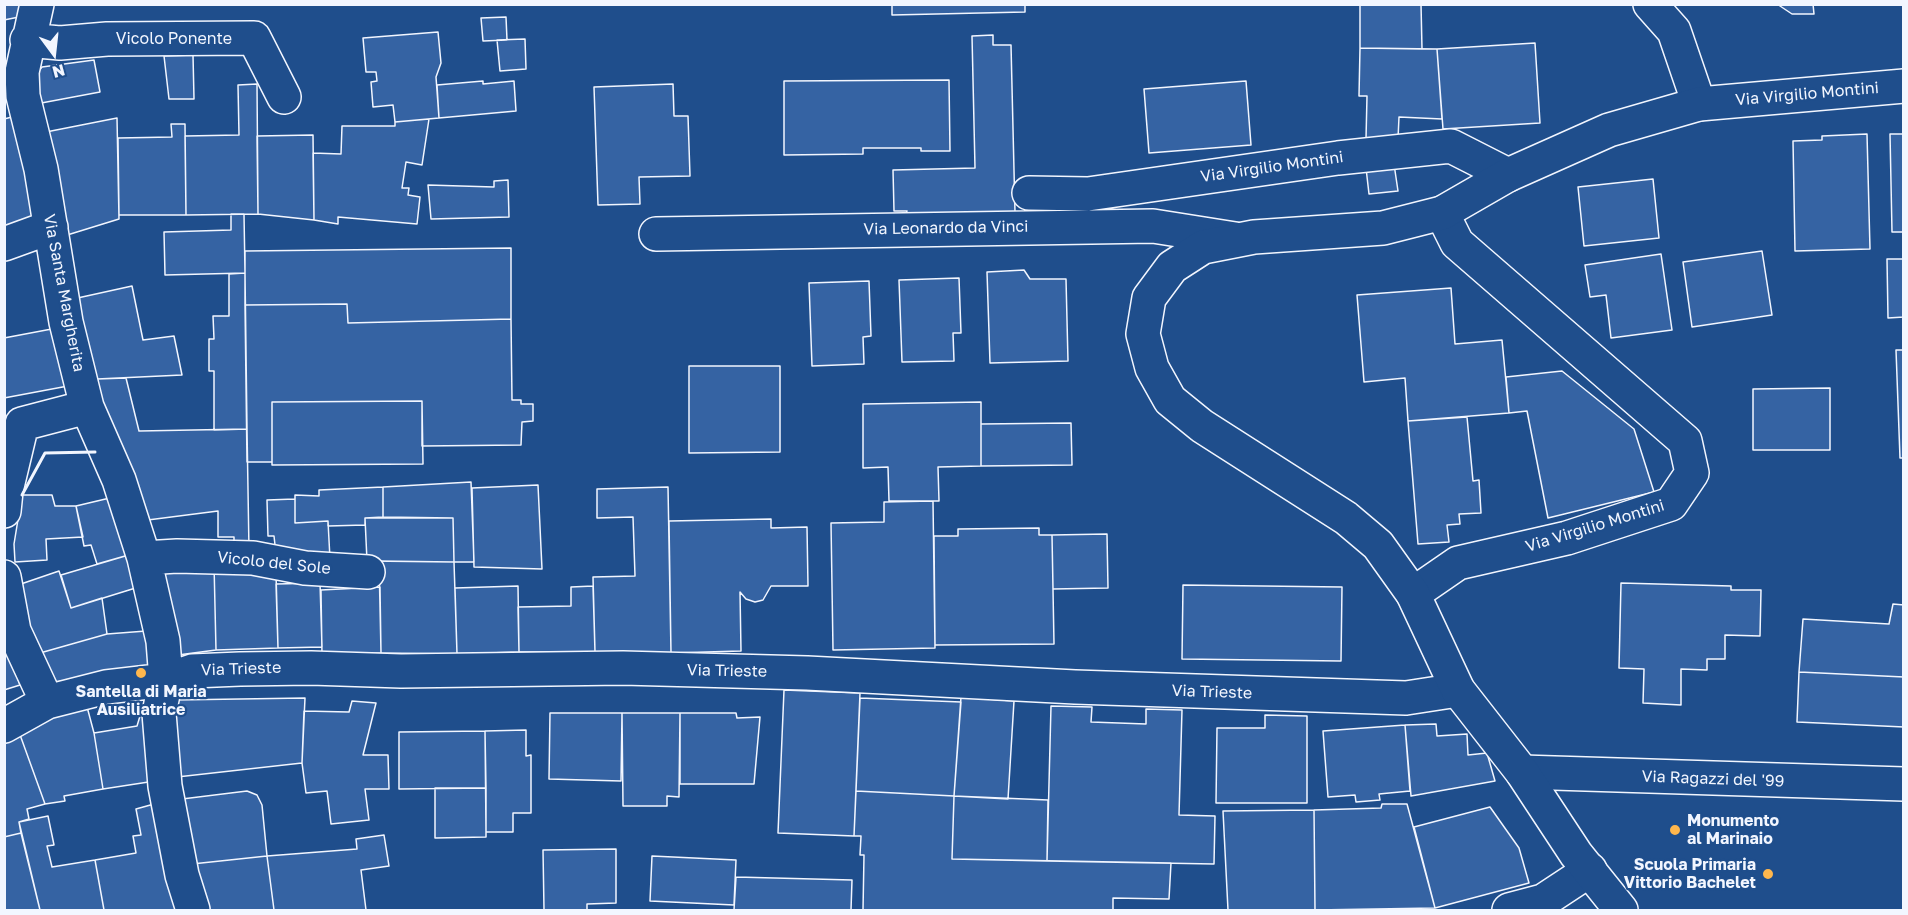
<!DOCTYPE html>
<html>
<head>
<meta charset="utf-8">
<style>
  body { margin:0 }
  #map { position:relative; width:1908px; height:915px; overflow:hidden; background:#1f4e8c; font-family:"Golos Text",sans-serif }
  canvas { display:block }
  .frame { position:absolute; inset:0; border:6px solid #f2f6ff; pointer-events:none }
  .north { position:absolute; left:24px; top:24px; width:60px; height:60px; -webkit-text-stroke:4px #1f4e8c; paint-order:stroke; rotate:165deg; font-size:16px; font-weight:700; line-height:24px; text-align:center; color:#f2f6ff }
  .north::after { content:''; display:block; margin:auto; width:21px; height:27px; background:#f2f6ff; clip-path:polygon(50% 0,100% 100%,50% 72%,0 100%) }
</style>
</head>
<body>
<div id="map">
<canvas width="1908" height="915"></canvas>
<div class="frame"></div>
<div class="north">N</div>
</div>
<script>
const g = document.querySelector('canvas').getContext('2d');
g.lineJoin = 'round';
function fill(path, color) { g.fillStyle = color; g.fill(path, 'evenodd'); }
function stroke(path, color, width, dash) { g.strokeStyle = color; g.lineWidth = width; g.lineCap = dash ? 'butt' : 'round'; g.setLineDash(dash || []); g.stroke(path); }
function write(font, color, halo, rows, align = 'center') {
  g.font = font + ' "Golos Text",sans-serif'; g.lineWidth = 4.5; g.setLineDash([]); g.textBaseline = 'middle'; g.strokeStyle = halo; g.fillStyle = color; for (const [text, x, y, turn = 0] of rows) {
    g.save(); g.translate(x, y); g.rotate((+turn || 0) * Math.PI / 180); g.textAlign = isNaN(turn) ? turn : align; if (halo) g.strokeText(text, 0, 0); g.fillText(text, 0, 0); g.restore();
  }
}
const building = new Path2D(`
  M 4,4 L 20,4 L 19,17 L 4,20 Z
  M 892,4 L 1025,4 L 1025,12 L 892,15 Z
  M 1360,4 L 1421,4 L 1422,49 L 1360,48 Z
  M 1777,4 L 1813,4 L 1814,14 L 1792,14 Z
  M 506,17 L 507,40 L 483,41 L 481,18 Z
  M 438,32 L 441,63 L 436,77 L 439,118 L 395,122 L 393,105 L 373,107 L 371,82 L 377,81 L 376,72 L 366,72 L 363,38 Z
  M 993,35 L 993,45 L 1011,45 L 1015,212 L 906,214 L 907,211 L 894,211 L 893,170 L 975,168 L 972,36 Z
  M 525,39 L 526,69 L 500,71 L 497,40 Z
  M 1535,43 L 1540,123 L 1443,129 L 1437,49 Z
  M 1360,48 L 1437,49 L 1442,119 L 1399,117 L 1398,139 L 1366,139 L 1367,96 L 1359,96 Z
  M 193,55 L 194,99 L 169,99 L 164,56 Z
  M 94,60 L 100,92 L 36,104 L 31,81 L 42,67 Z
  M 949,80 L 950,151 L 921,151 L 921,148 L 863,148 L 863,154 L 784,155 L 784,81 Z
  M 483,81 L 483,84 L 514,81 L 516,111 L 439,118 L 437,85 Z
  M 1246,81 L 1251,145 L 1149,153 L 1144,89 Z
  M 257,84 L 258,214 L 186,215 L 185,136 L 239,135 L 238,85 Z
  M 673,84 L 674,116 L 688,116 L 690,176 L 639,177 L 640,204 L 598,205 L 594,87 Z
  M 20,115 L 39,219 L 4,234 L 4,119 Z
  M 117,118 L 119,219 L 64,236 L 46,132 Z
  M 429,119 L 422,165 L 406,162 L 402,188 L 409,188 L 408,195 L 420,197 L 417,224 L 338,217 L 338,224 L 314,220 L 313,153 L 341,154 L 342,126 L 395,126 L 395,122 Z
  M 171,124 L 185,124 L 186,215 L 119,215 L 118,138 L 172,137 Z
  M 1867,134 L 1870,249 L 1795,251 L 1793,141 L 1822,140 L 1822,136 Z
  M 1890,134 L 1904,134 L 1904,232 L 1892,232 Z
  M 313,135 L 314,220 L 258,214 L 257,136 Z
  M 1394,164 L 1398,191 L 1369,194 L 1366,168 Z
  M 1653,179 L 1659,238 L 1584,246 L 1578,187 Z
  M 508,180 L 509,217 L 431,219 L 428,185 L 494,187 L 494,181 Z
  M 231,214 L 244,214 L 245,273 L 165,275 L 164,232 L 231,230 Z
  M 511,248 L 511,319 L 348,323 L 347,304 L 245,305 L 245,251 Z
  M 1762,251 L 1772,315 L 1692,327 L 1683,262 Z
  M 1661,254 L 1672,330 L 1611,338 L 1606,295 L 1590,297 L 1585,265 Z
  M 1887,259 L 1904,259 L 1904,317 L 1888,318 Z
  M 1024,270 L 1030,279 L 1066,279 L 1068,361 L 990,363 L 987,272 Z
  M 245,273 L 247,429 L 214,430 L 214,371 L 209,371 L 209,339 L 214,339 L 213,316 L 229,316 L 229,274 Z
  M 959,278 L 961,333 L 953,333 L 954,361 L 902,362 L 899,280 Z
  M 869,281 L 871,336 L 863,337 L 864,364 L 812,366 L 809,283 Z
  M 132,286 L 143,340 L 174,336 L 182,375 L 97,379 L 73,299 Z
  M 1451,288 L 1455,344 L 1502,340 L 1509,413 L 1408,421 L 1405,378 L 1364,382 L 1357,295 Z
  M 347,304 L 348,323 L 511,319 L 512,400 L 521,400 L 521,404 L 533,404 L 533,421 L 522,422 L 521,445 L 422,446 L 422,401 L 272,402 L 272,462 L 247,462 L 245,305 Z
  M 57,328 L 68,386 L 4,398 L 4,338 Z
  M 1896,350 L 1904,350 L 1904,458 L 1900,458 Z
  M 689,366 L 780,366 L 780,452 L 689,453 Z
  M 1562,371 L 1634,429 L 1654,492 L 1548,518 L 1527,411 L 1509,413 L 1506,377 Z
  M 126,378 L 139,431 L 247,429 L 249,550 L 234,550 L 234,537 L 218,537 L 218,511 L 140,521 L 108,432 L 97,379 Z
  M 1830,388 L 1830,450 L 1753,450 L 1753,389 Z
  M 422,401 L 423,464 L 272,465 L 272,402 Z
  M 981,402 L 981,466 L 938,467 L 939,501 L 889,501 L 888,467 L 863,468 L 863,404 Z
  M 1467,417 L 1473,481 L 1479,480 L 1481,513 L 1459,514 L 1460,524 L 1447,525 L 1449,542 L 1418,544 L 1408,421 Z
  M 1071,423 L 1072,465 L 981,466 L 981,424 Z
  M 471,482 L 474,562 L 454,562 L 453,518 L 383,517 L 383,487 Z
  M 538,485 L 542,569 L 474,567 L 472,488 Z
  M 383,487 L 383,517 L 365,518 L 365,525 L 328,526 L 328,521 L 295,523 L 295,495 L 319,496 L 319,490 Z
  M 668,487 L 671,653 L 595,652 L 593,577 L 635,576 L 633,517 L 597,518 L 597,489 Z
  M 22,495 L 52,495 L 55,506 L 76,506 L 83,537 L 46,539 L 47,560 L 15,562 L 14,544 Z
  M 114,497 L 132,554 L 97,564 L 91,545 L 84,546 L 76,506 Z
  M 295,499 L 295,523 L 328,521 L 330,559 L 276,554 L 274,536 L 268,536 L 267,500 Z
  M 933,501 L 935,648 L 833,650 L 831,523 L 884,522 L 884,502 Z
  M 365,518 L 453,518 L 454,562 L 367,561 Z
  M 771,519 L 771,528 L 807,527 L 808,586 L 771,586 L 763,600 L 755,602 L 746,599 L 740,592 L 741,651 L 671,653 L 669,521 Z
  M 1039,528 L 1039,535 L 1052,535 L 1054,644 L 935,645 L 934,536 L 958,536 L 958,529 Z
  M 1107,534 L 1108,588 L 1053,589 L 1052,535 Z
  M 132,554 L 142,586 L 71,608 L 61,575 Z
  M 379,561 L 454,562 L 457,654 L 381,653 Z
  M 214,564 L 216,650 L 178,655 L 162,565 Z
  M 214,564 L 276,573 L 278,648 L 216,650 Z
  M 59,571 L 71,608 L 102,598 L 107,634 L 40,653 L 27,633 L 18,585 Z
  M 320,583 L 322,647 L 278,648 L 276,584 Z
  M 1621,583 L 1731,586 L 1731,590 L 1761,590 L 1760,636 L 1725,635 L 1725,659 L 1707,659 L 1707,670 L 1681,669 L 1681,705 L 1643,703 L 1644,669 L 1619,668 Z
  M 1183,585 L 1342,587 L 1341,661 L 1182,659 Z
  M 518,586 L 519,652 L 457,654 L 455,588 Z
  M 593,586 L 595,652 L 519,652 L 518,607 L 571,606 L 571,587 Z
  M 380,587 L 381,653 L 322,656 L 321,590 Z
  M 1893,604 L 1904,605 L 1904,677 L 1799,672 L 1803,619 L 1889,624 Z
  M 146,631 L 151,672 L 54,682 L 40,653 L 107,634 Z
  M 4,637 L 20,685 L 4,690 Z
  M 1799,672 L 1904,677 L 1904,727 L 1797,722 Z
  M 784,690 L 860,693 L 854,836 L 778,833 Z
  M 961,697 L 1014,701 L 1008,799 L 954,796 Z
  M 305,698 L 302,763 L 177,777 L 175,700 Z
  M 860,698 L 961,702 L 954,796 L 856,791 Z
  M 352,701 L 376,703 L 363,755 L 388,755 L 389,789 L 365,789 L 369,820 L 331,824 L 327,791 L 306,793 L 302,763 L 304,711 L 349,712 Z
  M 86,703 L 94,733 L 103,789 L 64,796 L 65,801 L 45,804 L 19,732 Z
  M 1051,706 L 1092,707 L 1091,722 L 1146,724 L 1146,709 L 1182,710 L 1179,815 L 1215,816 L 1214,864 L 1047,861 Z
  M 550,713 L 622,713 L 621,781 L 549,779 Z
  M 622,713 L 680,713 L 679,797 L 667,796 L 667,806 L 623,806 Z
  M 680,713 L 736,713 L 737,718 L 760,717 L 754,784 L 680,784 Z
  M 149,715 L 155,781 L 103,789 L 94,733 L 137,726 L 140,716 Z
  M 1265,715 L 1307,716 L 1307,803 L 1216,803 L 1217,728 L 1265,728 Z
  M 1436,724 L 1437,736 L 1467,734 L 1468,755 L 1487,753 L 1495,781 L 1411,796 L 1405,725 Z
  M 1405,725 L 1410,791 L 1379,794 L 1380,800 L 1356,802 L 1355,795 L 1328,797 L 1323,731 Z
  M 526,730 L 526,756 L 531,755 L 531,813 L 513,813 L 513,832 L 486,832 L 485,731 Z
  M 485,731 L 486,788 L 399,789 L 399,732 Z
  M 19,732 L 45,804 L 27,809 L 29,819 L 19,822 L 21,833 L 4,837 L 4,740 Z
  M 435,788 L 486,788 L 486,837 L 435,838 Z
  M 247,791 L 257,795 L 262,805 L 267,856 L 192,864 L 182,799 Z
  M 856,791 L 954,796 L 952,859 L 1171,863 L 1169,899 L 1113,898 L 1113,910 L 863,910 L 864,855 L 860,855 L 861,836 L 854,836 Z
  M 954,796 L 1048,800 L 1047,861 L 952,859 Z
  M 154,804 L 180,910 L 104,910 L 95,860 L 136,853 L 133,836 L 141,835 L 136,809 Z
  M 1382,804 L 1407,804 L 1435,908 L 1315,910 L 1314,810 L 1381,808 Z
  M 1490,807 L 1519,848 L 1529,883 L 1435,908 L 1414,827 Z
  M 1314,810 L 1315,910 L 1228,910 L 1223,811 Z
  M 48,816 L 54,845 L 47,846 L 52,867 L 95,860 L 104,910 L 40,910 L 19,822 Z
  M 21,833 L 40,910 L 4,910 L 4,837 Z
  M 384,835 L 389,866 L 361,870 L 366,910 L 274,910 L 267,856 L 357,849 L 356,839 Z
  M 616,849 L 616,903 L 587,904 L 587,910 L 544,910 L 543,850 Z
  M 267,856 L 274,910 L 204,910 L 192,864 Z
  M 652,856 L 736,860 L 734,905 L 650,901 Z
  M 736,877 L 852,880 L 851,910 L 734,910 Z`);
fill(building, '#3563a3');
stroke(building, '#f2f6ff', 1.5);
const minor = new Path2D(`
  M 37,4 L 22,72 L 23,96 L 41,169 L 66,322 L 87,407 L 119,480 L 144,558 L 163,641 L 166,680 L 159,713 L 165,786 L 182,875 L 193,910
  M 1650,4 L 1674,31 L 1699,104
  M 27,40 L 60,43 L 107,39 L 254,38 L 284,97
  M 1029,193 L 1088,194 L 1338,158 L 1451,146 L 1508,175
  M 656,234 L 1153,226 L 1235,239
  M 4,244 L 51,227
  M 4,511 L 6,491 L 22,424 L 87,407
  M 144,558 L 177,556 L 253,558 L 305,568 L 368,572
  M 4,577 L 14,631 L 47,702
  M 1413,594 L 1458,563 L 1567,538 L 1671,504 L 1692,473 L 1685,441 L 1457,243 L 1442,213
  M 4,726 L 47,702 L 106,687 L 166,680 L 192,671 L 240,669 L 311,668 L 401,671 L 623,668 L 807,673 L 1075,687 L 1406,698 L 1458,690
  M 1522,772 L 1904,784
  M 1509,910 L 1543,901 L 1590,870`);
const major = new Path2D(`
  M 1621,910 L 1576,854 L 1522,772 L 1458,690 L 1413,594 L 1378,545 L 1346,518 L 1202,426 L 1170,400 L 1152,368 L 1143,334 L 1149,298 L 1172,267 L 1203,247 L 1254,237 L 1383,228 L 1442,213 L 1508,175 L 1609,130 L 1699,104 L 1904,86`);
stroke(minor, '#f2f6ff', 36);
stroke(major, '#f2f6ff', 36);
stroke(minor, '#1f4e8c', 33);
stroke(major, '#1f4e8c', 33);
stroke(new Path2D(`
  M 22,495 L 45,453 L 95,452`), '#f2f6ff', 3);
for (const [x, y, r, color] of [
  [141,673,6,"#ffb74d"],
  [1675,830,6,"#ffb74d"],
  [1768,874,6,"#ffb74d"]
]) { const dot = new Path2D(); dot.arc(x, y, r, 0, 2 * Math.PI); g.fillStyle = color; g.fill(dot); stroke(dot, '#1f4e8c', 2); }
write('16px', '#f2f6ff', '#1f4e8c', [
  ["Vicolo Ponente",174,39],
  ["Via Virgilio Montini",1807,94,-5],
  ["Via Virgilio Montini",1272,167,-8],
  ["Via Leonardo da Vinci",946,228,-1],
  ["Via Santa Margherita",64,293,79],
  ["Via Virgilio Montini",1595,526,-17],
  ["Vicolo del Sole",274,563,6],
  ["Via Trieste",241,669,-2],
  ["Via Trieste",727,671,1],
  ["Via Trieste",1212,692,2],
  ["Via Ragazzi del '99",1713,779,2]
]);
write('bold 16px', '#f2f6ff', '#1f4e8c', [
  ["Santella di Maria",141,692],
  ["Ausiliatrice",141,710],
  ["Monumento",1687,821,"left"],
  ["al Marinaio",1687,839,"left"],
  ["Scuola Primaria",1756,865,"right"],
  ["Vittorio Bachelet",1756,883,"right"]
]);
</script>
</body>
</html>
